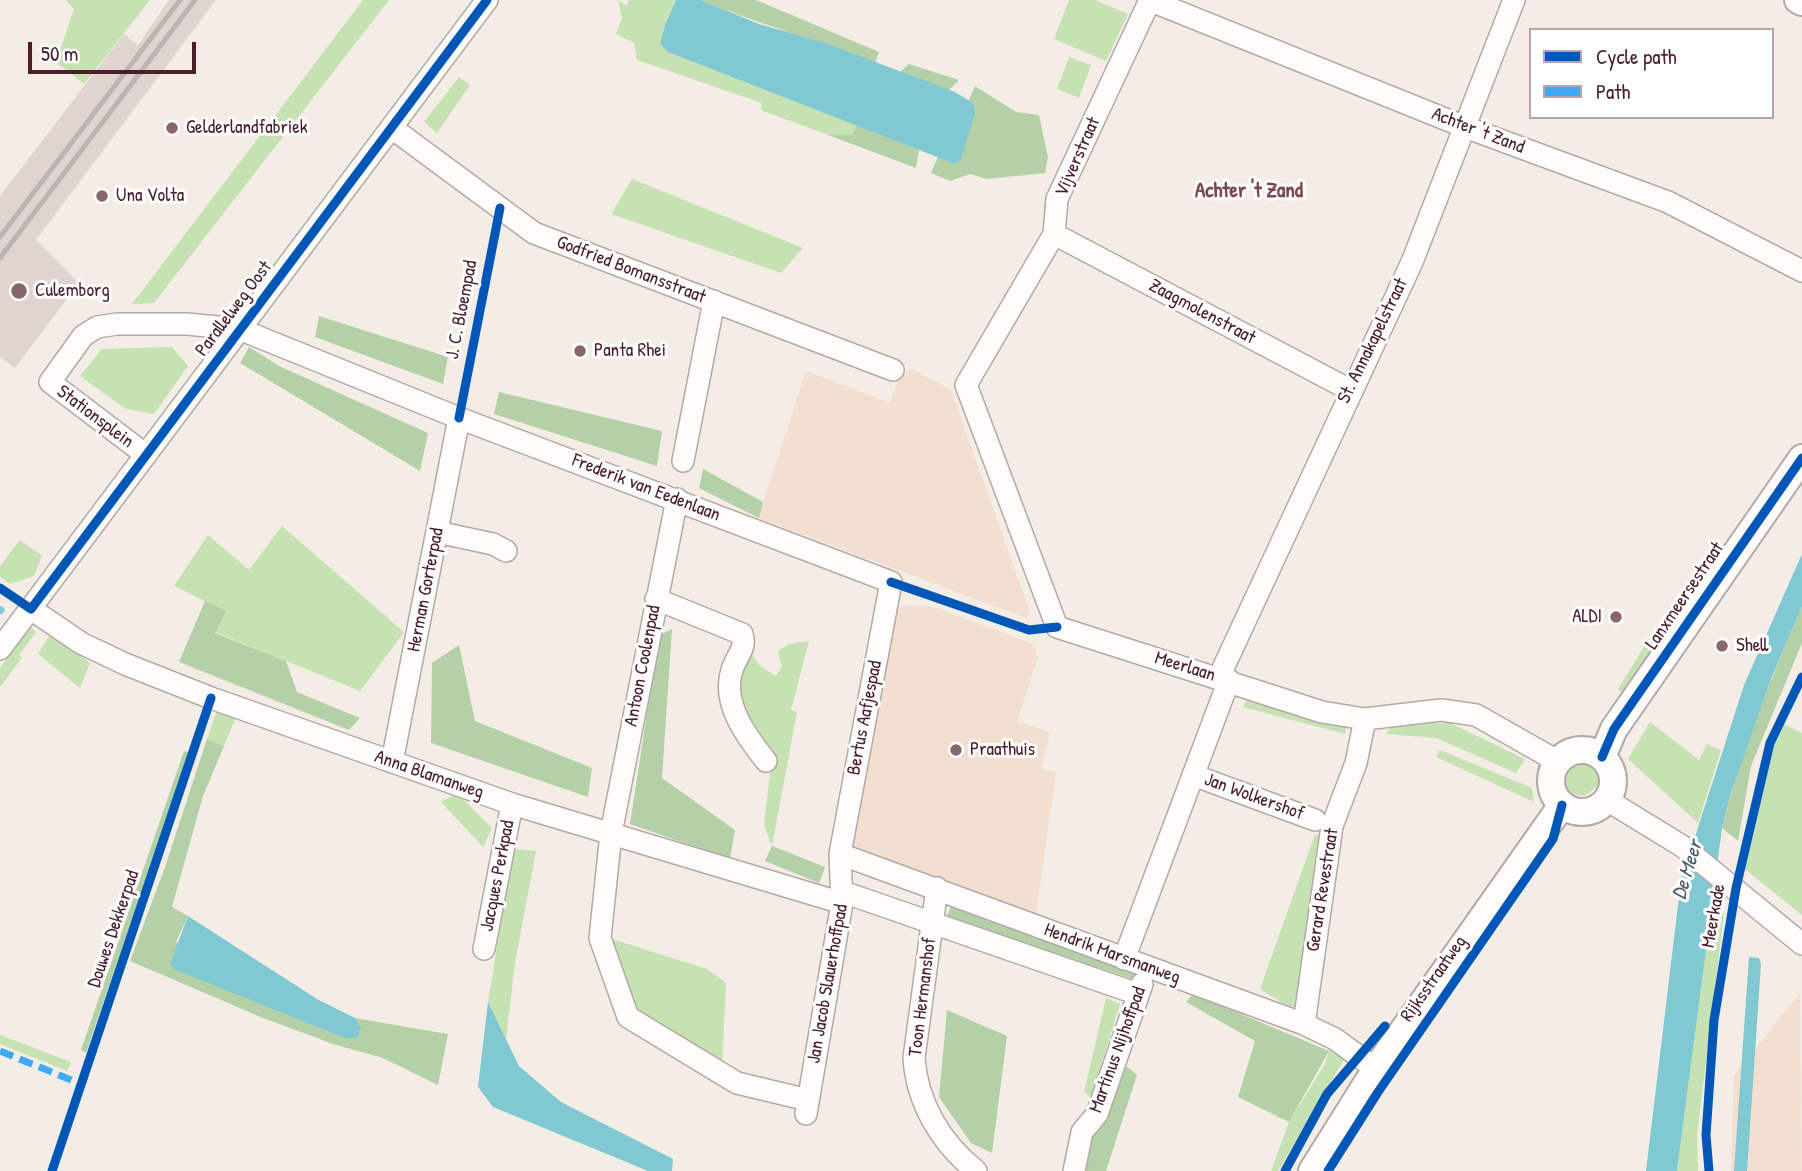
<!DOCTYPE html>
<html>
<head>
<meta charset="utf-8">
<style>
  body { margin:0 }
  #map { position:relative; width:1802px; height:1171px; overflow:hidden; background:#f4ede6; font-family:"Patrick Hand",sans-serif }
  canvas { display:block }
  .legend { position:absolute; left:1529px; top:28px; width:245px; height:91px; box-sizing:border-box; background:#fff; border:2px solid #b7a5aa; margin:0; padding:9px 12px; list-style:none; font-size:21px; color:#4a1f2b }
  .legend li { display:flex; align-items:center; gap:14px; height:35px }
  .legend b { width:35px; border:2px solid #b7a5aa }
  .scale { position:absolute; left:28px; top:42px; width:168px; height:32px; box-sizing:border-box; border:4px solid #4a1f2b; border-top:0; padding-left:9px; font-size:21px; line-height:24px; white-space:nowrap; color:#4a1f2b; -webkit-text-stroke:5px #fff; paint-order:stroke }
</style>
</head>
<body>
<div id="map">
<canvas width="1802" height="1171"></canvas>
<ul class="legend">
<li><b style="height:9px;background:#0057b8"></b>Cycle path</li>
<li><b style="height:9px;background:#3fa9f5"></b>Path</li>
</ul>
<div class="scale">50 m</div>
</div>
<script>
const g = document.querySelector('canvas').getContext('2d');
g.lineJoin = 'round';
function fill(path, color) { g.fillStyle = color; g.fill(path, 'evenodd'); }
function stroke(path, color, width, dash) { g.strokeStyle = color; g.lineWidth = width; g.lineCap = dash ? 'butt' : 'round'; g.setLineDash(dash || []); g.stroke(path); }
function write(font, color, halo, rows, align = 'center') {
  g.font = font + ' "Patrick Hand",sans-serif'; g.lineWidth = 6; g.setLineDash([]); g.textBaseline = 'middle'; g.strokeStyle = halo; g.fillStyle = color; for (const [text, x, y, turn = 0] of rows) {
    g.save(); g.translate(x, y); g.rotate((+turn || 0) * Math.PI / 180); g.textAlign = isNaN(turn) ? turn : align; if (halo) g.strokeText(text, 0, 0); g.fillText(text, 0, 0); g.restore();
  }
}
fill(new Path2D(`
  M 912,369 L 951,390 L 1030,612 L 1027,618 L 758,518 L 806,371 L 890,403 L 900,375 Z
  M 904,605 L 934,607 L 1033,644 L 1038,657 L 1017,722 L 1050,732 L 1041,769 L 1056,772 L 1036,915 L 848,850 L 893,615 Z
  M 1800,993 L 1802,1171 L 1731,1171 L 1734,1075 Z`), '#f3dfd0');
fill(new Path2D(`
  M 169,0 L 216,0 L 36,240 L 79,283 L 15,368 L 0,357 L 0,196 L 124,34 L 138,45 Z`), '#e0d4ce');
fill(new Path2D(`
  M 66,0 L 150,0 L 84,84 L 56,62 L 74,9 Z
  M 363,0 L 389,0 L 154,303 L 132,304 Z
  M 618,0 L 627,6 L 629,0 L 676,0 L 665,25 L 660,44 L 668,52 L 856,125 L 853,135 L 828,135 L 761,110 L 762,103 L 637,60 L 634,43 L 616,34 L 622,18 Z
  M 1069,0 L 1095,0 L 1128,14 L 1106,61 L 1054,39 Z
  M 1069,57 L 1091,65 L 1079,98 L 1057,89 Z
  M 459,77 L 470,85 L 437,133 L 424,122 Z
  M 632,179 L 803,248 L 781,273 L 611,214 Z
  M 172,347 L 188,366 L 154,414 L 126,409 L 80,376 L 102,349 Z
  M 282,526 L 404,632 L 360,691 L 215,632 L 225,611 L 174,586 L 208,535 L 249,570 Z
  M 20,540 L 42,556 L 34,576 L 10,584 L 0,577 L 0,566 Z
  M 1660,621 L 1670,628 L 1623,695 L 1618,689 Z
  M 31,627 L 36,632 L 19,655 L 22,658 L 0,687 L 0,668 Z
  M 51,633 L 90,663 L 80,688 L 38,654 Z
  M 809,641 L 791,710 L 797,712 L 772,846 L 764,825 L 771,765 L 749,733 L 738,691 L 739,672 L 750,652 L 761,667 L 776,676 L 782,667 L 778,651 L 789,644 Z
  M 1248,698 L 1346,726 L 1345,734 L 1243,707 Z
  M 218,708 L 236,717 L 224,746 L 207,739 Z
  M 1650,722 L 1699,760 L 1707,744 L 1721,750 L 1698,823 L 1628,759 Z
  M 1780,722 L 1802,733 L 1802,915 L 1741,866 L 1770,743 Z
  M 1450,723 L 1525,759 L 1516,773 L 1436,738 L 1386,734 L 1393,724 Z
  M 1440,750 L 1532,788 L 1534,802 L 1436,757 Z
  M 1579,761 L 1596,768 L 1600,785 L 1584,796 L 1566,793 L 1564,777 Z
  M 457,793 L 492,828 L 483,847 L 441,802 Z
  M 1315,834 L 1323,836 L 1294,1010 L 1260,989 Z
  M 513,849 L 536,851 L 515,963 L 506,1039 L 488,1002 Z
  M 1712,902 L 1724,914 L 1697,1135 L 1698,1171 L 1677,1171 Z
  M 609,938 L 707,969 L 726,983 L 722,1068 L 634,1009 Z
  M 1106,998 L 1120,1004 L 1091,1097 L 1084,1092 Z
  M 0,1035 L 71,1062 L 67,1071 L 0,1044 Z
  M 1329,1050 L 1345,1058 L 1278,1171 L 1271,1171 L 1289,1122 L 1325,1064 Z`), '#c6e1b2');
fill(new Path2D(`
  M 701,0 L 756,0 L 879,52 L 875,63 C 818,40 758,24 701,0 Z
  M 909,64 L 959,80 L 948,91 L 900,72 Z
  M 975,86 L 1016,112 L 1039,115 L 1048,157 L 1045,173 L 987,179 L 970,174 L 950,181 L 931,173 L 938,157 L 955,164 L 973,104 L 969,100 Z
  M 856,125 L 919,150 L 916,168 L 828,135 L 853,135 Z
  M 319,316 L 448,357 L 443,384 L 315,337 Z
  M 249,347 L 279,366 L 428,433 L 420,471 L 240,363 Z
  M 499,392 L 662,431 L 657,466 L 494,414 Z
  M 703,469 L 763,502 L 759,518 L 699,488 Z
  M 205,601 L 226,611 L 215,633 L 286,661 L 297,692 L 360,718 L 349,730 L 179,662 Z
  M 1802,606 L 1802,643 L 1751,766 L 1738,841 L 1722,828 C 1741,752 1771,678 1802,606 Z
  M 672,629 L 662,778 L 735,830 L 730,859 L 630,824 L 659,635 Z
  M 459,645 L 475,721 L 592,768 L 588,797 L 431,743 L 432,663 Z
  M 207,739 L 224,746 L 203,796 L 172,907 L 188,916 L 176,942 L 361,1027 L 355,1018 L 448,1034 L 438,1085 L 383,1058 L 333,1044 L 263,1018 L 130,961 L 165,867 Z
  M 184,751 L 189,752 L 86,1053 L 81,1050 Z
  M 772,846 L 825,867 L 819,883 L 765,861 Z
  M 952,904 L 1135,972 L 1133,979 L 946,918 Z
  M 1193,994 L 1329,1051 L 1289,1122 L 1238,1097 L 1255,1041 L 1186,1002 Z
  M 947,1010 L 1007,1036 L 992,1153 L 971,1143 L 939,1097 Z
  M 1126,1066 L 1137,1075 L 1106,1171 L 1083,1171 L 1093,1132 L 1111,1106 Z`), '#b4d0a7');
fill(new Path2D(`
  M 676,0 L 701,0 L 759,24 L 822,42 L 955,92 L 973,103 L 975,113 L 961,159 L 955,164 L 668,52 L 660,44 L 665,25 Z
  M 1802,554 L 1802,606 L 1771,679 L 1731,793 L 1722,828 L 1677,1171 L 1646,1171 L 1681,880 L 1744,685 Z
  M 188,916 L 317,999 L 355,1018 L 361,1027 L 357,1038 L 345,1038 L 176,970 L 170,964 Z
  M 1749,957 L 1759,958 L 1761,964 L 1747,1171 L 1734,1171 Z
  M 488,1002 L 519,1066 L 561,1102 L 673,1159 L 672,1171 L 648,1171 L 493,1107 L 478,1087 Z`), '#80c9d2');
stroke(new Path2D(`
  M 0,611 L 1,610`), '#80c9d2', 7);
const minor = new Path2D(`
  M 1149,0 L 1465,127 L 1668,202 L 1802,271
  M 1150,0 L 1057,199 L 1054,234 L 966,385 L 1057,627 L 1322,712 L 1365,719 L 1441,710 L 1476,715 L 1557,761
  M 392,128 L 534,233 L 893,370
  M 1054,234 L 1350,390
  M 146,455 L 50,382 L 83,336 L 97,327 L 117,324 L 187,324 L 239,329 L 459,418 L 891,582 L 840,854 L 842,903 L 806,1114
  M 683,461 L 714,301
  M 677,499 L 611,833 L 600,938 L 628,1017 L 737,1083 L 808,1100
  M 437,532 L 493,544 L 506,551
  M 656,599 L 742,634 C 747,649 736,656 732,670 C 721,703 747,737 766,761
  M 31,609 L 81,643 L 125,664 L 211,698 L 512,804 L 842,903
  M 0,649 L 487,0
  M 1219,677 L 1412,262 L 1514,0
  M 392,762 L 459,418
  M 1193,775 L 1315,820
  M 1607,800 L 1682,846 L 1802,944
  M 840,854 L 1304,1024 L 1335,1039 L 1376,1069
  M 937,888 L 914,1058 C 917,1103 941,1143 976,1171
  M 843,892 L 1138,994
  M 484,949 L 512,804
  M 1124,959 L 1229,680
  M 1304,1024 L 1332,826 L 1356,763 L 1365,719
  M 1074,1171 L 1082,1132 L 1097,1114 L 1142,984`);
const tertiary = new Path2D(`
  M 1798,0 L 1802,2
  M1551 781a31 31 0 1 1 62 0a31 31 0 1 1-62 0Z
  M 1602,757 L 1614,729 L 1802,458
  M 1312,1171 L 1376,1069 L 1562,805`);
stroke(minor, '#b3a9a7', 24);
stroke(tertiary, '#b3a9a7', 30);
stroke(minor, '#fdfcfb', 21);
stroke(tertiary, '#fdfcfb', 26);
stroke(new Path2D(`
  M 0,237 L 180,0
  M 0,258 L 195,0`), '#bbb5b6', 5);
stroke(new Path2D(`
  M 0,1051 L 81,1084`), '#3fa9f5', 7, [14, 7]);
stroke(new Path2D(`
  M 459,418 L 500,208
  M 891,582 L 1029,630 L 1057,627
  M 0,588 L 31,609 L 487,0
  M 1602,757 L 1614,729 L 1802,458
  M 52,1171 L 211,698
  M 1285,1171 L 1327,1094 L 1385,1026
  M 1328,1171 L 1378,1092 L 1553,839 L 1562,805
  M 1709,1171 L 1706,1135 L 1714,1020 L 1736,888 L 1770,743 L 1802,677`), '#0057b8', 9);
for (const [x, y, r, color] of [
  [172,128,7,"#86676c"],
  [102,196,7,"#86676c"],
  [19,291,9,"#86676c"],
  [580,351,7,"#86676c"],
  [1616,617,7,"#86676c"],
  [1722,646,7,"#86676c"],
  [956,750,7,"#86676c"]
]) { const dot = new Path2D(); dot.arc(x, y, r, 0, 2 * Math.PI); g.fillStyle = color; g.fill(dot); stroke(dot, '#fff', 2.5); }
write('19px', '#4a1f2b', '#fff', [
  ["Gelderlandfabriek",186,128],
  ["Una Volta",116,196],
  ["Culemborg",35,291],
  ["Panta Rhei",594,351],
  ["ALDI",1602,617,"right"],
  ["Shell",1736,646],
  ["Praathuis",970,750]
], 'left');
write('19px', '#4a1f2b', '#fff', [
  ["Achter 't Zand",1478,131,21],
  ["Vijverstraat",1078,157,-66],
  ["Godfried Bomansstraat",631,270,21],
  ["Parallelweg Oost",234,309,-53],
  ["J. C. Bloempad",462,310,-79],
  ["Zaagmolenstraat",1202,312,28],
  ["St. Annakapelstraat",1373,341,-64],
  ["Stationsplein",95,417,37],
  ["Frederik van Eedenlaan",646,488,21],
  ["Herman Gorterpad",426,590,-79],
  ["Lanxmeersestraat",1685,596,-56],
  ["Antoon Coolenpad",643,666,-79],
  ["Meerlaan",1185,667,17],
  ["Bertus Aafjespad",865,718,-79],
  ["Anna Blamanweg",429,775,19],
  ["Jan Wolkershof",1254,797,20],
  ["Jacques Perkpad",498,876,-79],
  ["Gerard Revestraat",1323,890,-81],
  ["Meerkade",1714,916,-80],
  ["Douwes Dekkerpad",114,929,-71],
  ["Hendrik Marsmanweg",1112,954,20],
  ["Rijksstraatweg",1434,979,-55],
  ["Jan Jacob Slauerhoffpad",828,984,-80],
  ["Toon Hermanshof",923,997,-83],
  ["Martinus Nijhoffpad",1118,1050,-70]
]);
write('bold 21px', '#7f474e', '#fff', [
  ["Achter 't Zand",1249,191]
]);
write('italic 21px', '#4c5d6a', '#fff', [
  ["De Meer",1688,870,-73]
]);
</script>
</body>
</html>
